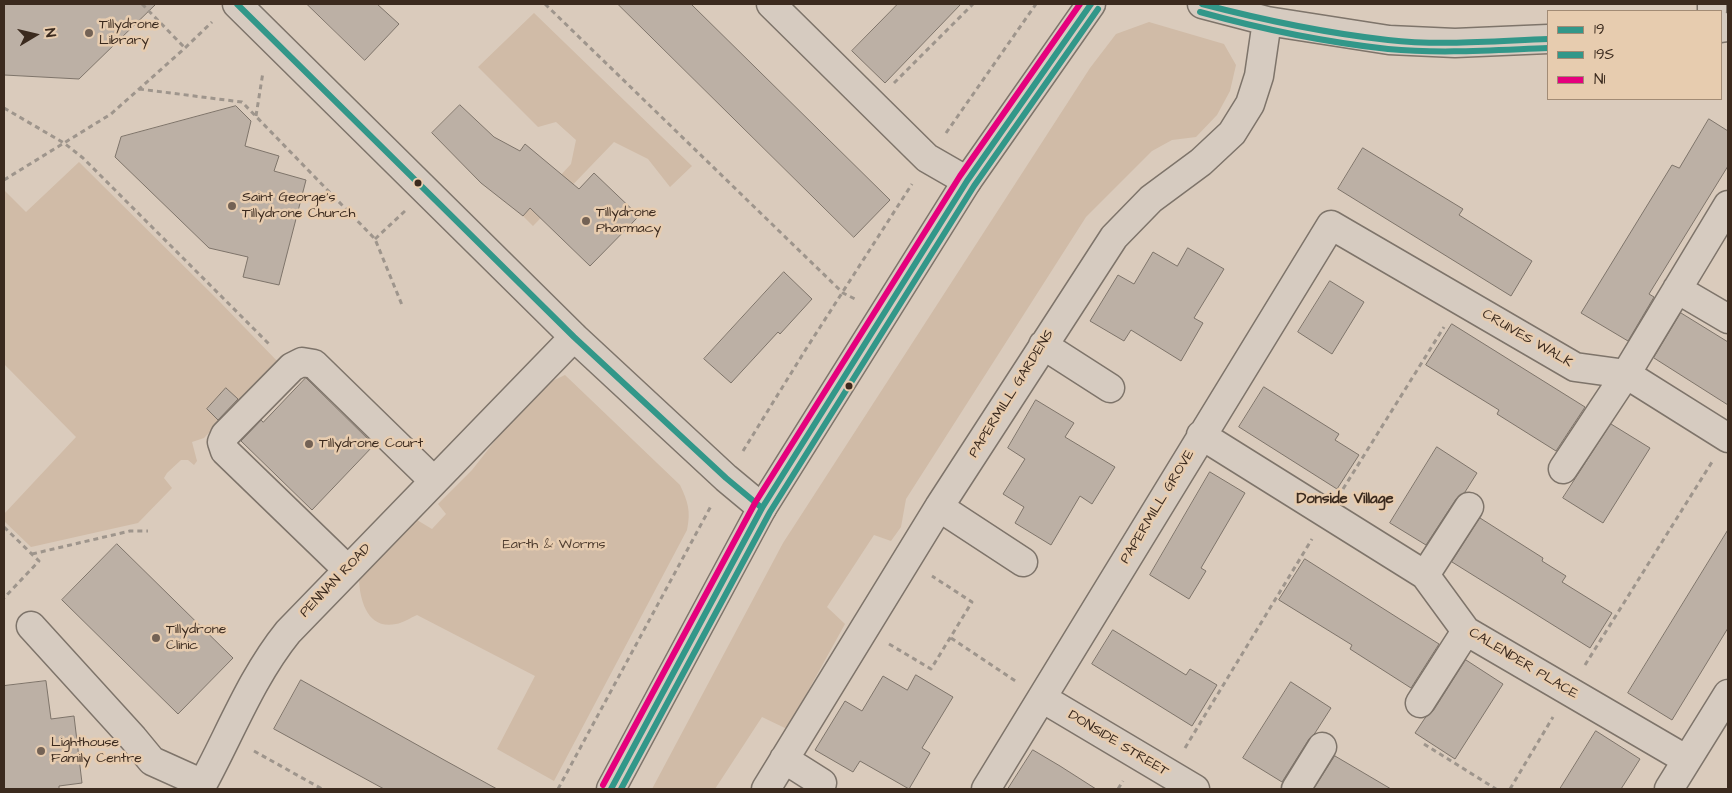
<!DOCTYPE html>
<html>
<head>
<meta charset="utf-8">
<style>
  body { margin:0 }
  #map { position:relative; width:1732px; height:793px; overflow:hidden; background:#dacbbc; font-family:"Architects Daughter",sans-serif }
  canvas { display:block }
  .frame { position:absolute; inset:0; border:5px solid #3b2a1e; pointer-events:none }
  .legend { position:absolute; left:1547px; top:10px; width:175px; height:90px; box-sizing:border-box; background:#e7ccaf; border:1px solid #a28b75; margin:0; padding:6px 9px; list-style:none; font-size:15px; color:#3b2a1e }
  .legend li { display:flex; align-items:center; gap:10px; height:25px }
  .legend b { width:25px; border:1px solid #a28b75 }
  .north { position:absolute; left:10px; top:10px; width:50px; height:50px; -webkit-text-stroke:4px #e7ccaf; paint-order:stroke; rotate:81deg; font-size:14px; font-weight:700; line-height:20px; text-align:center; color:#3b2a1e }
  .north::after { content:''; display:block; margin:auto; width:18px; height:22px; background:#3b2a1e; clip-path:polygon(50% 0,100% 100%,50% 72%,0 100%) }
</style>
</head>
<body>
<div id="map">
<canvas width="1732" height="793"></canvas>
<div class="frame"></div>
<ul class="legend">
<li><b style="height:6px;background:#329789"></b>19</li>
<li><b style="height:6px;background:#329789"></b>19S</li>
<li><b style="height:6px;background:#e5007d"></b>N1</li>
</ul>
<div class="north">N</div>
</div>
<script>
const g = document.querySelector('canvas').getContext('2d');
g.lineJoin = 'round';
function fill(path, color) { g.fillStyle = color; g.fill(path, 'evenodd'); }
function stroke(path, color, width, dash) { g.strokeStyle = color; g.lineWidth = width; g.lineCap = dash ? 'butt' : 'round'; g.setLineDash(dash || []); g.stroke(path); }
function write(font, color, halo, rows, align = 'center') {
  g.font = font + ' "Architects Daughter",sans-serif'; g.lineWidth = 5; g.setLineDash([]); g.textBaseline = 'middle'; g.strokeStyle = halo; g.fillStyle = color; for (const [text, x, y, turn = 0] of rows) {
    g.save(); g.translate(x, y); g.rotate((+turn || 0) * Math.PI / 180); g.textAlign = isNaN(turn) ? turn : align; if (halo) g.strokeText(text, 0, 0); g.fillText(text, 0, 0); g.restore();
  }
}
fill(new Path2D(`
  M 534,13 L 692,166 L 670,187 L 648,159 L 614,142 L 533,226 L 523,216 L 571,164 L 576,140 L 556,122 L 538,127 L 478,67 Z
  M 1149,22 L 1224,44 L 1236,65 L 1230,91 L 1217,115 L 1196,137 L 1172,140 L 1152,151 L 1086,217 L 906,499 L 901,527 L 891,541 L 874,535 L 827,607 L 845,624 L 787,729 L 762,717 L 715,789 L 652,789 L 783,543 L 1090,68 L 1116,34 Z
  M 79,162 L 217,299 L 278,362 L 204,438 L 192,442 L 197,461 L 194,465 L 188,460 L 181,460 L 167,473 L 164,478 L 172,488 L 138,523 L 31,547 L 4,521 L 4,514 L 76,437 L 4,364 L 4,190 L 26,212 Z
  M 565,375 L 680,485 C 688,502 691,511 687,530 L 554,781 L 497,749 L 535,676 L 417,615 C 410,618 403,623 396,624 C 368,630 360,601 359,580 L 417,520 L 432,529 L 446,514 L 438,504 L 472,470 L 509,423 L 546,384 Z`), '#d0bba7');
const building = new Path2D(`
  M 4,4 L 156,4 L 79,79 L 4,75 Z
  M 307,4 L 377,4 L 399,24 L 365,60 Z
  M 618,4 L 691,4 L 890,200 L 854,237 Z
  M 898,4 L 961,4 L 885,83 L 852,51 Z
  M 460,105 L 494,137 L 520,151 L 525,144 L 579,189 L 594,173 L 639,216 L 590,266 L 530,208 L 523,216 L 481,183 L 432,133 Z
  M 236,106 L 251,121 L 245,146 L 279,156 L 274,171 L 306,180 L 279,285 L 243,277 L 248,257 L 209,248 L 115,157 L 121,137 Z
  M 1709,119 L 1728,131 L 1728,166 L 1649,294 L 1654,297 L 1628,341 L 1581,313 L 1672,165 L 1679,168 Z
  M 1363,148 L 1463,209 L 1459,215 L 1532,261 L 1511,296 L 1338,189 Z
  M 1188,248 L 1224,269 L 1194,318 L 1203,323 L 1181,361 L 1131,330 L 1124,341 L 1090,321 L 1118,275 L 1134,284 L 1153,252 L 1177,266 Z
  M 784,272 L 812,299 L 780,334 L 778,332 L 731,383 L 704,359 Z
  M 1330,281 L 1364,302 L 1332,354 L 1298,332 Z
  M 1681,313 L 1728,342 L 1728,405 L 1654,358 Z
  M 1452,324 L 1585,407 L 1556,451 L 1497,414 L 1499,410 L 1426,365 Z
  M 306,378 L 374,445 L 312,510 L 241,441 L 261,420 L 263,422 Z
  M 1264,387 L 1339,434 L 1335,440 L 1359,455 L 1337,489 L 1239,427 Z
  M 226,388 L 238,399 L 218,420 L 207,409 Z
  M 1036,400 L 1074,423 L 1065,437 L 1115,467 L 1092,504 L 1080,496 L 1051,545 L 1015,523 L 1024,507 L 1003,494 L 1025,459 L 1008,448 Z
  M 1611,424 L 1650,448 L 1603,523 L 1563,498 Z
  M 1437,447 L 1477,473 L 1465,492 L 1456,499 L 1426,545 L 1390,523 Z
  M 1210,472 L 1245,493 L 1201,568 L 1206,571 L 1189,599 L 1150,575 Z
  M 1480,518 L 1543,558 L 1542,561 L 1566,576 L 1562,582 L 1612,613 L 1590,648 L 1452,562 Z
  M 1728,530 L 1728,628 L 1672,720 L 1628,693 Z
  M 117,544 L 233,658 L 178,714 L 62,600 Z
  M 1305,559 L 1439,644 L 1411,688 L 1350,649 L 1352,645 L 1279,600 Z
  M 1113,630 L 1186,675 L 1190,669 L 1217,685 L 1192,726 L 1092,664 Z
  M 1466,660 L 1503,684 L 1455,759 L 1415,733 L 1425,718 L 1433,711 Z
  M 916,675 L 953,697 L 922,748 L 930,753 L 909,789 L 860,761 L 853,772 L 815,750 L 845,701 L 862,711 L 883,676 L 907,690 Z
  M 301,680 L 446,761 L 497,789 L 384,789 L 274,729 Z
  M 46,681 L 51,719 L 74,716 L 82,783 L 59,786 L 59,789 L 4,789 L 4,686 Z
  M 1291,682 L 1331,708 L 1315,733 L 1309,739 L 1282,782 L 1243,758 Z
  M 1596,731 L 1640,759 L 1621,789 L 1560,789 Z
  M 1033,750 L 1060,766 L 1096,789 L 1008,789 Z
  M 1335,756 L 1391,789 L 1314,789 Z`);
fill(building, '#bcb0a5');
stroke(building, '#7e746a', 1);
const minor = new Path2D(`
  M 237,4 L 574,337 L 726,478 L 762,508
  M 771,4 L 927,158 L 967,181
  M 1202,4 L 1267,21 L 1389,40 L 1455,43 L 1548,39
  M 1712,11 L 1712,4
  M 1721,28 L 1728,27
  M 1677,289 L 1728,319
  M 1043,345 L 1110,388
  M 1201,435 L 1425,575 L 1466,631 L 1687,760
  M 1563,469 L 1626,374 L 1728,205
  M 939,507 L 1023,562
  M 348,570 L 225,451 L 222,442 L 225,435 L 292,367 L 302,362 L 314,364 L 434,481
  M 1425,575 L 1469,507
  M 31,626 L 133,738 L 152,761 L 203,784
  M 1042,698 L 1195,789
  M 1420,703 L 1466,631
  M 784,759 L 822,783 L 818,789
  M 200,789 C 229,737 250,679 288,632 L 574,337
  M 766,789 L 939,507 L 1114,237 L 1151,199 L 1201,162 L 1232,133 L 1250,104 L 1259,76 L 1267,21
  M 986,789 L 1331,225 L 1575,367 L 1626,374 L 1728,438
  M 1296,789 L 1322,747
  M 1669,789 L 1728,694`);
const major = new Path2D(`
  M 611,789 L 762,508 L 967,181 L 1091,4`);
stroke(minor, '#7e746a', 31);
stroke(major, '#7e746a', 31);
stroke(new Path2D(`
  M 142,4 L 185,48
  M 545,4 L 843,293 L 857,300
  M 894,83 L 973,4
  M 139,89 L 242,102 L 375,239 L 402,305
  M 4,108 L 64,143 L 83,158 L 271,346
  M 256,116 L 263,72
  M 946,133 L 1036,4
  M 4,180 L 111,114 L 185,48 L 212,22
  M 375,239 L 405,211
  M 743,451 L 806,349 L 912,184
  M 1343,489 L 1444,327
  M 4,527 L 39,561 L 4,598
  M 32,554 L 130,531 L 148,531
  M 951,638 L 1017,682
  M 889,644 L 931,669 L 972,602 L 932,576
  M 1585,665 L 1712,462
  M 1424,744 L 1496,789
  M 1185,748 L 1312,539
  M 254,751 L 322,789
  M 558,789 L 711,506
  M 1118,789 L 1123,781
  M 1510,789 L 1553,717`), '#9e958c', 3, [5, 4]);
stroke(minor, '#d6cbc0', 28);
stroke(major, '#d6cbc0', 28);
stroke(new Path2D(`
  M 237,4 L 574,337 L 726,478 L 762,508
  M 1202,4 C 1263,20 1325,33 1388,40 C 1441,46 1495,41 1548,39
  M 611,789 L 762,508 L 967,181 L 1091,4`), '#329789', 6);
stroke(new Path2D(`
  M 1200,12 C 1261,29 1324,42 1388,49 C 1441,54 1495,50 1548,48
  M 621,789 L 770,512 L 974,186 L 1098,9`), '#329789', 6);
stroke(new Path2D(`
  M 603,785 L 755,503 L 960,176 L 1080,4`), '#e5007d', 6);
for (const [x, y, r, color] of [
  [89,33,5,"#736255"],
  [418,183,4.5,"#3b2a1e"],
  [232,206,5,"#736255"],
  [586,221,5,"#736255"],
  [849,386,4.5,"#3b2a1e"],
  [309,444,5,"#736255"],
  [156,638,5,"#736255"],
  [41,751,5,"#736255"]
]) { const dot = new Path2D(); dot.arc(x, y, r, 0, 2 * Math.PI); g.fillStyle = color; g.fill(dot); stroke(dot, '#e7ccaf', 2); }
write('14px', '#3b2a1e', '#e7ccaf', [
  ["Tillydrone",99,25],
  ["Library",99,41],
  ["Saint George's",242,198],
  ["Tillydrone Church",242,214],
  ["Tillydrone",596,213],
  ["Pharmacy",596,229],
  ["Tillydrone Court",319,444],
  ["Tillydrone",166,630],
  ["Clinic",166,646],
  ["Lighthouse",51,743],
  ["Family Centre",51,759]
], 'left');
write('14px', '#3b2a1e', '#e7ccaf', [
  ["CRUIVES WALK",1527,339,30],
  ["PAPERMILL GARDENS",1012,394,-58],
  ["PAPERMILL GROVE",1158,507,-59],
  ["PENNAN ROAD",336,581,-46],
  ["CALENDER PLACE",1523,664,31],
  ["DONSIDE STREET",1118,744,31]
]);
write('14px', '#503e30', '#e7ccaf', [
  ["Earth & Worms",554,545]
]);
write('bold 15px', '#3b2a1e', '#e7ccaf', [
  ["Donside Village",1345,500]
]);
</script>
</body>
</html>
